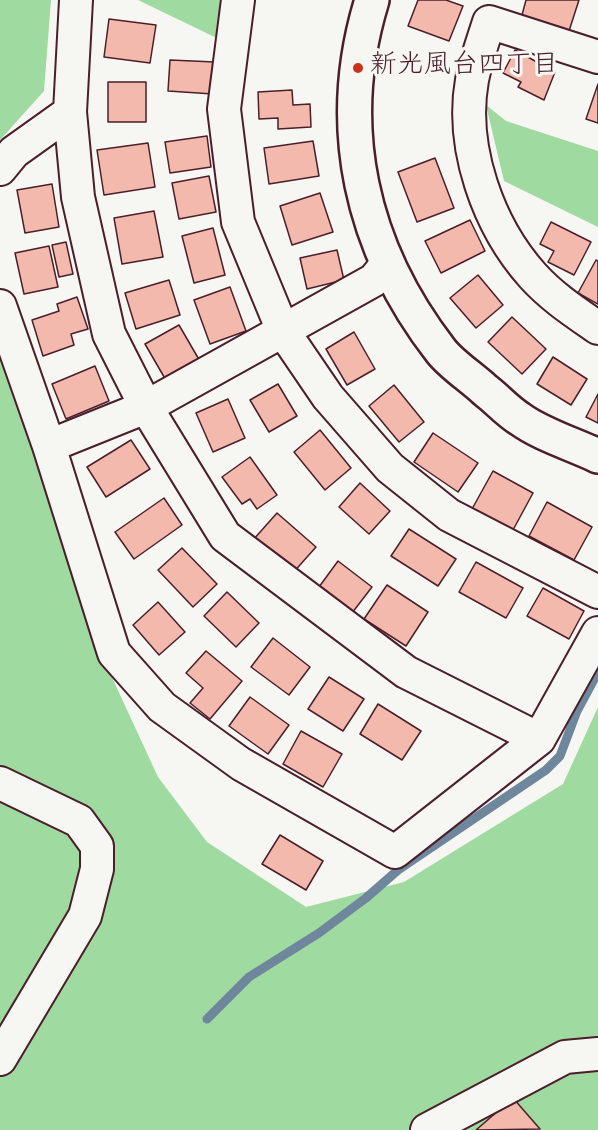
<!DOCTYPE html>
<html>
<head>
<meta charset="utf-8">
<style>
  body { margin:0 }
  canvas { display:block; background:#f6f6f2 }
</style>
</head>
<body>
<canvas width="598" height="1130"></canvas>
<script>
const g = document.querySelector('canvas').getContext('2d');
g.lineJoin = 'round';
function fill(path, color) { g.fillStyle = color; g.fill(path, 'evenodd'); }
function stroke(path, color, width, dash) { g.strokeStyle = color; g.lineWidth = width; g.lineCap = dash ? 'butt' : 'round'; g.setLineDash(dash || []); g.stroke(path); }
function write(font, color, halo, rows, align = 'center') {
  g.font = font + ' "Indie Flower","Klee One",sans-serif'; g.lineWidth = 6; g.setLineDash([]); g.textBaseline = 'middle'; g.strokeStyle = halo; g.fillStyle = color; for (const [text, x, y, turn = 0] of rows) {
    g.save(); g.translate(x, y); g.rotate((+turn || 0) * Math.PI / 180); g.textAlign = isNaN(turn) ? turn : align; if (halo) g.strokeText(text, 0, 0); g.fillText(text, 0, 0); g.restore();
  }
}
fill(new Path2D(`
  M 0,0 L 51,0 L 44,91 L 0,140 Z
  M 138,0 L 234,0 L 227,43 Z
  M 486,105 L 506,121 L 598,151 L 598,227 L 504,181 Z
  M 0,350 L 103,658 L 158,777 L 207,842 L 306,907 L 404,882 L 563,784 L 598,707 L 598,1130 L 0,1130 Z`), '#9fdaa0');
stroke(new Path2D(`
  M 207,1019 L 249,977 L 319,933 L 366,898 L 398,870 L 546,770 L 560,756 L 577,711 L 598,672`), '#6e879c', 9);
const building = new Path2D(`
  M 418,0 L 446,0 L 463,6 L 449,41 L 408,26 Z
  M 526,0 L 579,0 L 569,31 L 522,15 Z
  M 109,19 L 156,25 L 150,63 L 104,57 Z
  M 515,50 L 555,72 L 544,100 L 518,87 L 521,82 L 503,73 Z
  M 170,60 L 215,62 L 213,94 L 168,91 Z
  M 108,82 L 146,82 L 146,122 L 108,122 Z
  M 598,84 L 598,123 L 586,119 Z
  M 292,90 L 293,105 L 310,104 L 311,127 L 278,129 L 278,118 L 259,119 L 258,92 Z
  M 207,136 L 211,167 L 170,173 L 165,142 Z
  M 313,141 L 319,176 L 269,184 L 264,148 Z
  M 148,143 L 155,187 L 104,195 L 97,150 Z
  M 435,158 L 454,208 L 417,222 L 398,172 Z
  M 209,176 L 216,212 L 179,219 L 172,183 Z
  M 52,184 L 59,227 L 25,233 L 17,190 Z
  M 320,193 L 333,232 L 292,245 L 280,206 Z
  M 154,211 L 163,257 L 122,264 L 114,218 Z
  M 470,220 L 485,251 L 441,273 L 425,241 Z
  M 551,222 L 591,242 L 574,275 L 548,262 L 554,251 L 540,244 Z
  M 213,228 L 225,275 L 194,283 L 182,236 Z
  M 66,242 L 73,274 L 59,277 L 52,245 Z
  M 49,246 L 58,287 L 24,294 L 15,253 Z
  M 337,250 L 344,280 L 307,289 L 300,258 Z
  M 596,260 L 598,261 L 598,304 L 578,293 Z
  M 478,275 L 503,305 L 476,328 L 450,298 Z
  M 169,280 L 180,315 L 136,329 L 125,293 Z
  M 230,287 L 246,331 L 210,344 L 194,300 Z
  M 77,297 L 88,329 L 71,334 L 74,345 L 43,356 L 32,320 L 59,311 L 57,304 Z
  M 512,317 L 546,349 L 522,374 L 488,342 Z
  M 179,325 L 201,363 L 167,382 L 145,344 Z
  M 354,332 L 375,369 L 347,385 L 326,349 Z
  M 553,357 L 587,379 L 571,405 L 537,384 Z
  M 95,366 L 109,401 L 66,419 L 52,384 Z
  M 278,384 L 297,416 L 269,432 L 250,400 Z
  M 394,385 L 424,422 L 399,442 L 369,406 Z
  M 598,394 L 598,423 L 586,417 Z
  M 228,399 L 245,438 L 213,452 L 196,413 Z
  M 320,430 L 351,468 L 325,490 L 294,452 Z
  M 433,433 L 478,463 L 458,492 L 414,462 Z
  M 131,440 L 150,469 L 106,497 L 87,467 Z
  M 250,457 L 277,495 L 257,509 L 250,499 L 242,504 L 222,477 Z
  M 493,471 L 533,493 L 513,530 L 472,509 Z
  M 360,483 L 390,511 L 369,534 L 339,507 Z
  M 164,498 L 182,525 L 134,559 L 115,532 Z
  M 547,502 L 592,527 L 574,560 L 529,536 Z
  M 277,513 L 316,547 L 291,575 L 253,540 Z
  M 409,529 L 456,559 L 438,586 L 391,556 Z
  M 182,548 L 217,584 L 193,607 L 158,570 Z
  M 338,561 L 372,587 L 352,613 L 319,587 Z
  M 476,562 L 523,588 L 506,618 L 459,592 Z
  M 387,585 L 428,612 L 406,646 L 364,619 Z
  M 543,588 L 584,611 L 569,639 L 527,616 Z
  M 227,592 L 259,623 L 236,647 L 204,616 Z
  M 158,602 L 185,632 L 159,655 L 133,625 Z
  M 273,638 L 310,667 L 289,695 L 251,667 Z
  M 206,651 L 242,681 L 210,719 L 190,703 L 203,688 L 186,673 Z
  M 329,677 L 364,699 L 343,731 L 308,709 Z
  M 250,697 L 289,725 L 268,754 L 229,726 Z
  M 378,704 L 421,731 L 402,760 L 360,734 Z
  M 301,731 L 342,754 L 323,787 L 283,764 Z
  M 280,835 L 323,861 L 306,890 L 262,864 Z
  M 513,1098 L 540,1129 L 476,1130 Z`);
fill(building, '#f3b9ac');
stroke(building, '#4a1f2b', 1.5);
const minor = new Path2D(`
  M 76,0 L 70,112 L 78,197 L 109,334 L 146,407 L 225,536 L 406,672 L 539,739 L 598,633
  M 238,0 L 224,109 L 238,222 L 283,331 L 328,397 L 390,468 L 449,515 L 598,592
  M 598,57 L 489,22 C 483,41 476,60 472,80 C 460,147 488,226 533,276 C 552,297 575,312 598,328
  M 0,169 L 14,152 L 70,112
  M 0,306 L 49,446 L 114,653 L 162,707 L 241,764 L 395,852 L 539,739
  M 49,446 L 146,407 L 374,280 L 386,265
  M 0,783 L 79,821 L 97,846 L 97,869 L 85,916 L 0,1059
  M 427,1130 L 565,1057 L 598,1054`);
const tertiary = new Path2D(`
  M 372,0 C 333,126 361,248 441,351 C 452,365 471,377 485,390 C 497,399 507,411 520,419 C 542,435 573,444 598,456`);
stroke(minor, '#4a1f2b', 36);
stroke(tertiary, '#4a1f2b', 38);
stroke(minor, '#f6f6f2', 32);
stroke(tertiary, '#f6f6f2', 33);
for (const [x, y, r, color] of [
  [358,68,6,"#c8321e"]
]) { const dot = new Path2D(); dot.arc(x, y, r, 0, 2 * Math.PI); g.fillStyle = color; g.fill(dot); stroke(dot, '#f6f6f2', 2); }
write('27px', '#4a1f2b', '#f6f6f2', [
  ["新光風台四丁目",370,68]
], 'left');
</script>
</body>
</html>
